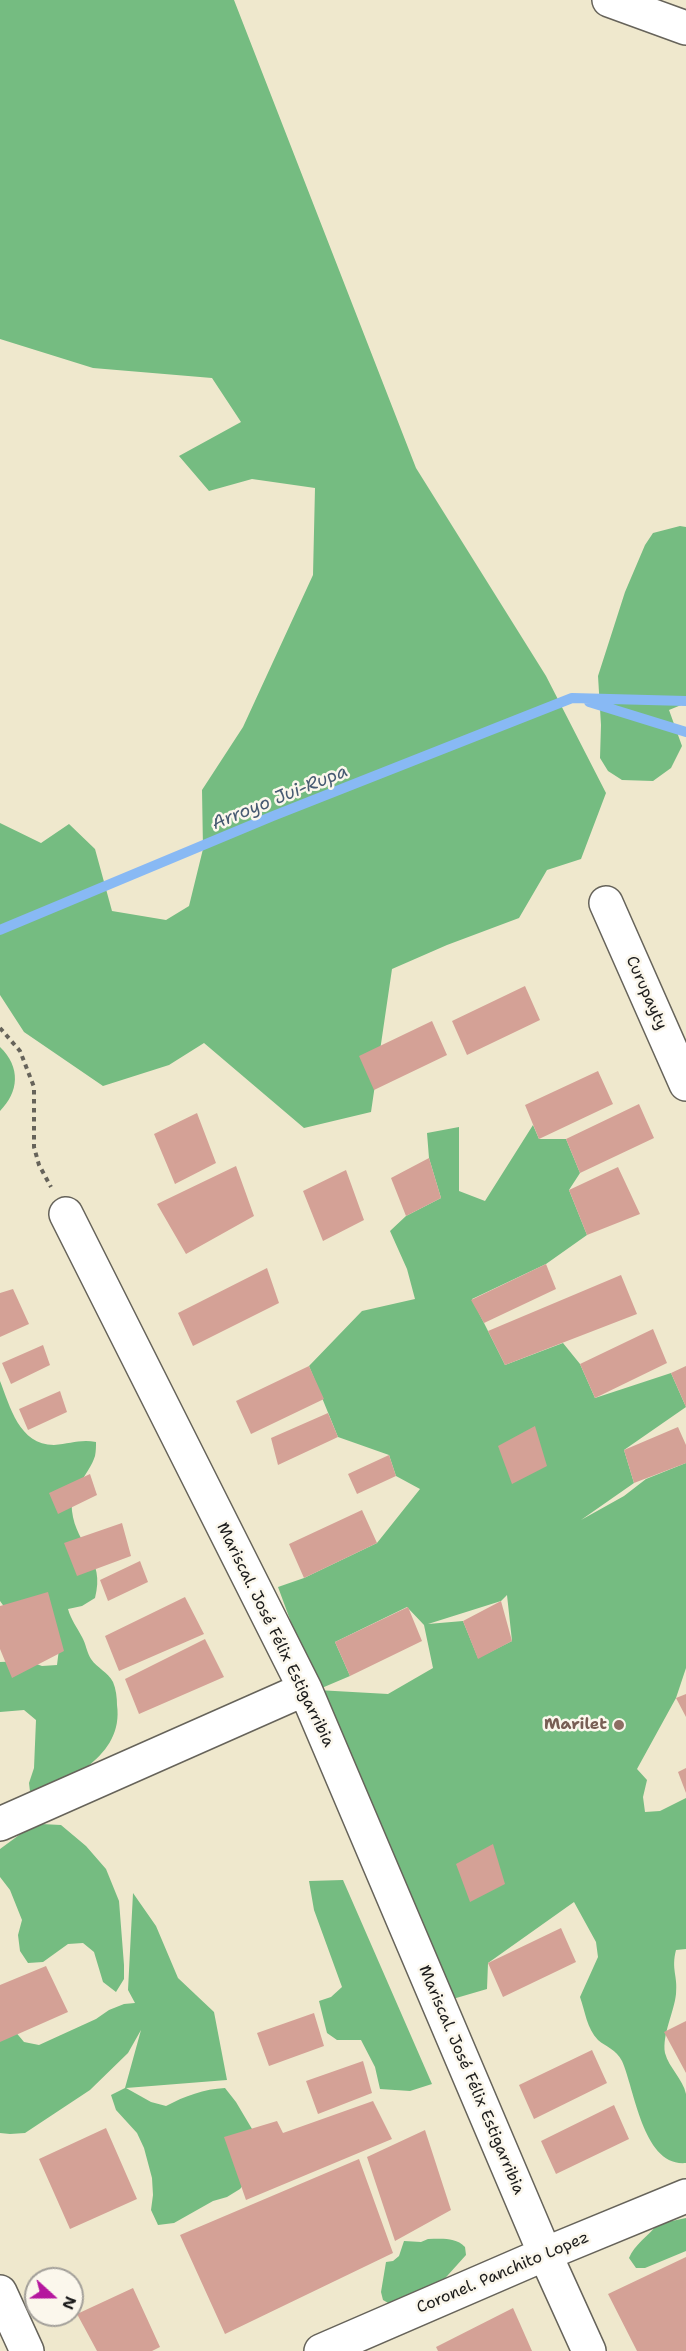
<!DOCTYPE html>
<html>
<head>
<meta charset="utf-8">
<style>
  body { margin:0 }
  #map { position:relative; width:686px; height:2351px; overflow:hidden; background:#efe8cd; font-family:"Shantell Sans",sans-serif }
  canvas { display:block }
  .north { position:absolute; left:24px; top:2267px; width:60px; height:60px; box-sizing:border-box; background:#fbf7ec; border:2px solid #a29f99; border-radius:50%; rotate:111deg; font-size:16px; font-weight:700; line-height:24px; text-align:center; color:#1c1c1c }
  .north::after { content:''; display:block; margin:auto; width:21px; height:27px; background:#b5179e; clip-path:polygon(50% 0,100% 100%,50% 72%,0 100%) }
</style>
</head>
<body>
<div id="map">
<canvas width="686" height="2351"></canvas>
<div class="north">N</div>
</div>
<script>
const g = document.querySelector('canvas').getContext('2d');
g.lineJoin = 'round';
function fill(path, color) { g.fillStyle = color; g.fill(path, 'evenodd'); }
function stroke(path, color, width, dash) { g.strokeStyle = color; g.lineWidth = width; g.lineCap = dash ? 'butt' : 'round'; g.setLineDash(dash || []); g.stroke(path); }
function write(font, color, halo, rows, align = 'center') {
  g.font = font + ' "Shantell Sans",sans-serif'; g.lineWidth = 5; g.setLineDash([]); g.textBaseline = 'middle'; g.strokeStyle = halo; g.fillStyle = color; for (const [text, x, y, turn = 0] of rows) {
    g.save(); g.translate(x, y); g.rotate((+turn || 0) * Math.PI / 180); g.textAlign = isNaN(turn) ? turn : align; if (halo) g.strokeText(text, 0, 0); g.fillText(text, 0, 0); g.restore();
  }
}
fill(new Path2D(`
  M 0,0 L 234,0 L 416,468 L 546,676 L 606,793 L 581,859 L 547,870 L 519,918 L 447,945 L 392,969 L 371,1112 L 304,1128 L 204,1043 L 169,1065 L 103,1086 L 24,1032 L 0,995 L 0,823 L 41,843 L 69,824 L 95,849 L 112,911 L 166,920 L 189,906 L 203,849 L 202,790 L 243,727 L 313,575 L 315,488 L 252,479 L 209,491 L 179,456 L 241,422 L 212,378 L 93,368 L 0,339 Z
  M 680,526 L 686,527 L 686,703 L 669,710 L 682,746 L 671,768 L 653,781 L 622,780 L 608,771 L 600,758 L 601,725 L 598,676 L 625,592 L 645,545 L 653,533 Z
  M 0,1047 C 21,1067 19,1092 0,1111 Z
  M 533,1125 L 539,1139 L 566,1139 L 580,1173 L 569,1190 L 587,1235 L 546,1264 L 472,1299 L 505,1365 L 563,1343 L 580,1364 L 595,1398 L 671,1373 L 686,1407 L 624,1450 L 634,1483 L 581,1520 L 624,1496 L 646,1479 L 686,1463 L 686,1668 L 676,1698 L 637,1769 L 647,1780 L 643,1797 L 645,1812 L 660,1811 L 686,1798 L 686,1949 L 676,1950 C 671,1970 678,1975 676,1994 C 674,2013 662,2034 665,2053 C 669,2068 683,2079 686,2094 C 686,2110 686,2145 686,2163 C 643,2167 635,2090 622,2061 C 616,2049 606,2047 598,2040 C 587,2029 585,2011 580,1997 L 598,1957 L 596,1942 L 574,1902 L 488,1963 L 487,1989 L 439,2003 L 316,1690 L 278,1587 L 304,1578 L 377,1543 L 420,1489 L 396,1476 L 389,1455 L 338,1437 L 309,1366 L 362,1311 L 415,1299 L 407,1269 L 390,1231 L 406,1216 L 441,1198 L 429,1158 L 427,1133 L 459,1127 L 459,1191 L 485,1201 ZM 507,1595 L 512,1641 L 478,1658 L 463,1621 L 428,1624 L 501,1601 ZM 407,1607 L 424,1625 L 433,1668 L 388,1694 L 317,1690 L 350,1676 L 335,1642 Z
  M 0,1381 C 10,1406 19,1445 54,1445 C 70,1444 80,1439 96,1442 C 96,1446 96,1451 95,1456 C 89,1475 70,1489 72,1511 C 76,1546 106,1558 95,1598 L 82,1606 L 68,1609 C 71,1620 77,1627 82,1637 C 86,1644 87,1653 91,1659 C 97,1668 108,1672 113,1682 C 116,1689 117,1698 117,1705 C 124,1757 68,1779 31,1800 L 29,1783 L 34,1768 L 36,1720 L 24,1710 L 0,1712 L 0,1662 L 28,1661 L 42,1666 L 57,1665 L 59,1649 L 8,1612 L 0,1601 Z
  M 41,1824 L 61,1825 L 86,1846 L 106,1869 L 119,1901 L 124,1965 L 124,1979 L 116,1992 L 103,1982 L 94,1952 L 83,1943 L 68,1944 L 43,1962 L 28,1963 L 20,1951 L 18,1935 L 22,1920 L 10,1890 L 0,1877 L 0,1849 L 26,1830 Z
  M 343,1880 L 432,2084 L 410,2091 L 380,2089 L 375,2067 L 361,2040 L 337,2040 L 327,2033 L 319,2001 L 331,1997 L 342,1987 L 314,1910 L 309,1881 Z
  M 133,1893 L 156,1926 L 178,1978 L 214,2012 L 227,2080 L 126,2088 L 151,2102 L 166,2106 C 185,2096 204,2089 225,2088 L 236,2102 L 255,2134 L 249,2178 L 240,2189 L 227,2197 L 213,2201 L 174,2223 L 158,2225 L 151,2210 L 153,2195 L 152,2178 L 144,2148 L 137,2133 L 116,2110 L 111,2095 L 125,2088 L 141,2030 L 128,2053 L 90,2090 L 25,2133 L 10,2134 L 0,2133 L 0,2018 L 4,2018 L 24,2042 L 39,2045 L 96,2019 L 109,2010 L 124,2004 L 135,2003 L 128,1990 Z
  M 686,2218 L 686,2251 L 645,2268 L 636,2268 L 629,2258 C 634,2245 649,2235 658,2224 Z
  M 428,2239 C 442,2239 455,2237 465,2247 L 466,2255 L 439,2285 L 390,2304 L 383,2300 L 381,2292 L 386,2262 L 393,2261 L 399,2256 L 404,2241 L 421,2242 Z`), '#75bc81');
stroke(new Path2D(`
  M 589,702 L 686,732
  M 0,930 L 273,816 L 572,698 L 686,701`), '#88b9f4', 10);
fill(new Path2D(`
  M 525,986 L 540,1020 L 467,1055 L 452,1021 Z
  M 432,1021 L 447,1055 L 374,1090 L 359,1056 Z
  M 598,1071 L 613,1104 L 539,1139 L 525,1105 Z
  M 639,1104 L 654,1138 L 580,1173 L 566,1139 Z
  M 197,1113 L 216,1163 L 175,1184 L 154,1134 Z
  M 429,1158 L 441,1198 L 406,1216 L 391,1178 Z
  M 236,1166 L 254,1216 L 186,1254 L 157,1204 Z
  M 618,1167 L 640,1214 L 587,1235 L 569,1190 Z
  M 346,1170 L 364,1220 L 323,1241 L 303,1191 Z
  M 546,1264 L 556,1289 L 484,1323 L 471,1300 Z
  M 267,1268 L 279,1303 L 193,1346 L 178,1313 Z
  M 621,1275 L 637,1314 L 505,1365 L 488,1331 Z
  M 13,1289 L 29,1324 L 0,1337 L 0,1293 Z
  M 653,1329 L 667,1363 L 595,1398 L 580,1364 Z
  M 43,1345 L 50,1365 L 11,1384 L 2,1363 Z
  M 309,1366 L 324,1399 L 251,1434 L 236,1401 Z
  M 686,1366 L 686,1407 L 671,1373 Z
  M 60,1391 L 67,1412 L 28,1430 L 19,1409 Z
  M 328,1413 L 338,1437 L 278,1465 L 271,1438 Z
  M 535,1426 L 547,1466 L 512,1484 L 498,1446 Z
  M 678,1427 L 686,1445 L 686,1463 L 634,1483 L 624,1450 Z
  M 389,1455 L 396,1476 L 357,1494 L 348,1474 Z
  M 90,1474 L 97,1495 L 58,1514 L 49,1493 Z
  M 362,1510 L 377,1543 L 304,1578 L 289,1544 Z
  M 122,1523 L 131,1556 L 77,1576 L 64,1543 Z
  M 140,1561 L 148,1582 L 108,1601 L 100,1580 Z
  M 48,1592 L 64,1651 L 12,1678 L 0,1649 L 0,1606 Z
  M 185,1597 L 204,1634 L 119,1671 L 105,1636 Z
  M 501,1601 L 512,1641 L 478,1659 L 463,1621 Z
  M 408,1607 L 422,1641 L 350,1676 L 335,1642 Z
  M 205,1639 L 224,1677 L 139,1714 L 125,1679 Z
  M 686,1694 L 686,1717 L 676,1698 Z
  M 686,1768 L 686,1793 L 678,1772 Z
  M 493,1844 L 505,1884 L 470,1902 L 456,1864 Z
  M 561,1928 L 576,1962 L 503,1997 L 488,1963 Z
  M 46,1966 L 68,2012 L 0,2042 L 0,1985 Z
  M 314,2013 L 324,2046 L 269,2066 L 257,2033 Z
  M 686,2021 L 686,2073 L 664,2032 Z
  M 592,2050 L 607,2083 L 534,2119 L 519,2085 Z
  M 363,2061 L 372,2093 L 318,2114 L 306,2081 Z
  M 373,2101 L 392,2139 L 246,2200 L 224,2137 L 277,2121 L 283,2133 Z
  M 614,2105 L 629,2139 L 556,2174 L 541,2141 Z
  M 106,2128 L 137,2199 L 70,2229 L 39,2159 Z
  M 425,2130 L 451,2210 L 395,2241 L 367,2157 Z
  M 359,2159 L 393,2253 L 225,2334 L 180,2235 Z
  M 686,2257 L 686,2351 L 637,2351 L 608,2294 Z
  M 133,2288 L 160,2347 L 152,2351 L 97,2351 L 77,2314 Z
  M 513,2308 L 532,2351 L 438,2351 L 436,2347 Z`), '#d4a196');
const minor = new Path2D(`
  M 609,0 L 686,28
  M 606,903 L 686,1084
  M 66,1214 L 305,1689 L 545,2254 L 589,2351
  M 0,1824 L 305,1689
  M 0,2292 L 27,2351
  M 321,2351 L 545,2254 L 686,2196`);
stroke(minor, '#66635a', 36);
stroke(new Path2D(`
  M 0,1028 L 20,1051 L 34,1087 L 34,1147 L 39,1165 L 51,1187`), '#66635a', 4, [4.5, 4.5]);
stroke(minor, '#fff', 33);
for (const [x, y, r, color] of [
  [619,1725,6,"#8d6e63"]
]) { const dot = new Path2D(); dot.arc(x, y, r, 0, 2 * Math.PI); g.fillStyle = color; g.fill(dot); stroke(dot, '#fbf7ec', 2); }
write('16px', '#1c1c1c', '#fbf7ec', [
  ["Curupayty",646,993,66],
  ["Mariscal. José Félix Estigarribia",275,1635,64],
  ["Mariscal. José Félix Estigarribia",471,2080,67],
  ["Coronel. Panchito Lopez",503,2273,-23]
]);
write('bold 16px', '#785e54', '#fbf7ec', [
  ["Marilet",607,1725]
], 'right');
write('italic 18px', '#475b72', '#fbf7ec', [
  ["Arroyo Jui-Rupa",280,798,-22]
]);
</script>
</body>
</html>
